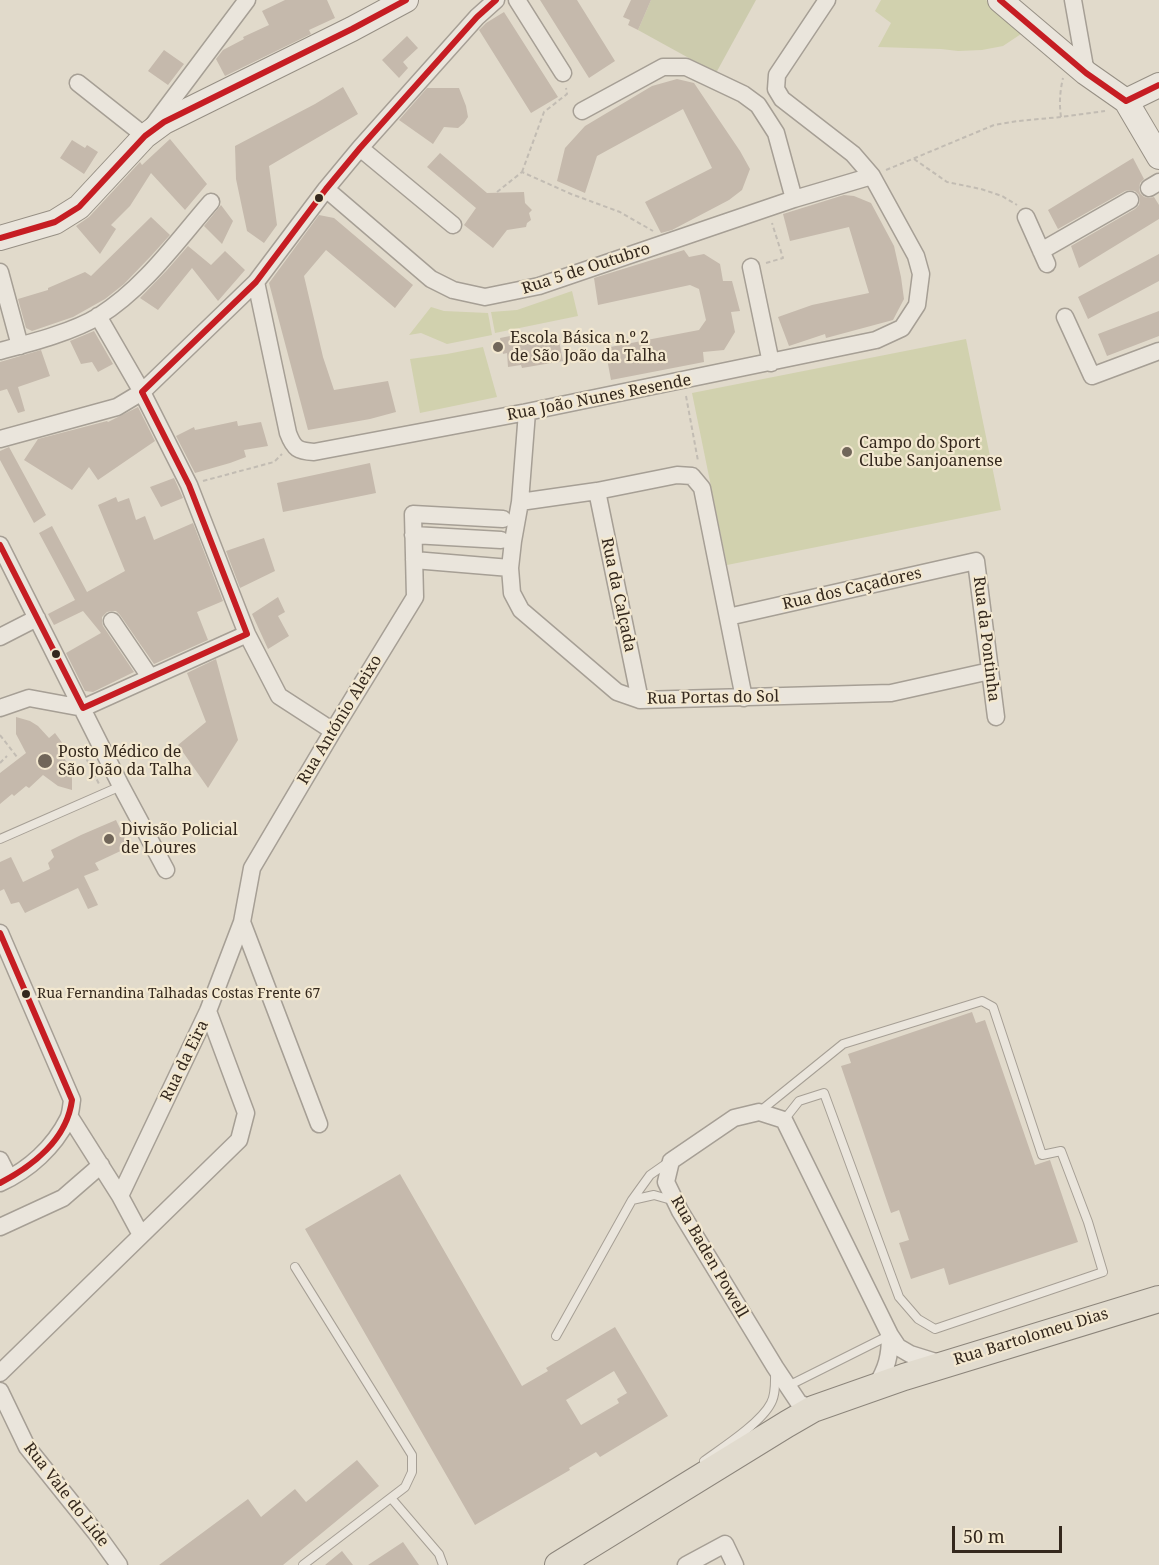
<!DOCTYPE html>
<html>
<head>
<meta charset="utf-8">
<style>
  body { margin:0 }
  #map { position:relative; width:1159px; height:1565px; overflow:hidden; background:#e1dacb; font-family:"Noto Serif",serif }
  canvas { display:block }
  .scale { position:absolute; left:952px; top:1526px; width:110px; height:27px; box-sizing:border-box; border:3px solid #34281d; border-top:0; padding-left:8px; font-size:18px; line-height:21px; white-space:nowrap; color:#34281d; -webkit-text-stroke:4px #f3e8d0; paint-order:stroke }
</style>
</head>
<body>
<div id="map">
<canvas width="1159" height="1565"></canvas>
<div class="scale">50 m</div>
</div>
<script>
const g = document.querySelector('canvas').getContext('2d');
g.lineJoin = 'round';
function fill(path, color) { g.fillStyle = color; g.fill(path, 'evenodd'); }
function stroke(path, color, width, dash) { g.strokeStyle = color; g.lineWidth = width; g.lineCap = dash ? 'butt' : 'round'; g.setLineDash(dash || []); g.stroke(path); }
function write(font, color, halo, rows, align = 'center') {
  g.font = font + ' "Noto Serif",serif'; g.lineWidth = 4.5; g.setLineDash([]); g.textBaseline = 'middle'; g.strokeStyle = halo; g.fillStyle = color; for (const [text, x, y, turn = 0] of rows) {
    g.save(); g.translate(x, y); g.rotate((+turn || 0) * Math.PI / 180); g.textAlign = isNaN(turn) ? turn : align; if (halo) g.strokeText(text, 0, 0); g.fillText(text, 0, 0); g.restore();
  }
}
fill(new Path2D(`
  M 881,0 L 986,0 L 1024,32 L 1003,46 L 982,50 L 958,51 L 941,49 L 878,47 L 891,23 L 875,11 Z
  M 572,291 L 578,316 L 495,333 L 491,312 L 517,310 Z
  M 431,307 L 444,311 L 488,313 L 492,335 L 447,344 L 421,333 L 409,335 Z
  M 966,339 L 1001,510 L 727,565 L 692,393 Z
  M 483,347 L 497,397 L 420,413 L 410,359 L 447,354 Z`), '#d1d1ae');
fill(new Path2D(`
  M 651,0 L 756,0 L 716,73 L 638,30 Z`), '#cccbad');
fill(new Path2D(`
  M 285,0 L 327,0 L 335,18 L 309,30 L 311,34 L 225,76 L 216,59 L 223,50 L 244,39 L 243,37 L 269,25 L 262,11 Z
  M 540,0 L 577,0 L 615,61 L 589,78 Z
  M 631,0 L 651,0 L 638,30 L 628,25 L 630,20 L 623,17 Z
  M 504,12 L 558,97 L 531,113 L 479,30 L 486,23 Z
  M 407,36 L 418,48 L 403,62 L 408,68 L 399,78 L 382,60 Z
  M 164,50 L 184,64 L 168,85 L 148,71 Z
  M 677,79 L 694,83 L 740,151 L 750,169 L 742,190 L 729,200 L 672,230 L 661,233 L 645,202 L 712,168 L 683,109 L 597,156 L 585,193 L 557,181 L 565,148 L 585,126 L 652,86 Z
  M 343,87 L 358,114 L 269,166 L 277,225 L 264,243 L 247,231 L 236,179 L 235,146 L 315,104 Z
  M 427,88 L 459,88 L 466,106 L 468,117 L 464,123 L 458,128 L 444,127 L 433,144 L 399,120 Z
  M 170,139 L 207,184 L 185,210 L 151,173 L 130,206 L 111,225 L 116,229 L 100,254 L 76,226 L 89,217 L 140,162 L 142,165 Z
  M 72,140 L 85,148 L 87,145 L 98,152 L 84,174 L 60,158 Z
  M 440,153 L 487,193 L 524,192 L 525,203 L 532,210 L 529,213 L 531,220 L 527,223 L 526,227 L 507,230 L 493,248 L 464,225 L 476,208 L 427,167 Z
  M 1133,158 L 1144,179 L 1140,183 L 1139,189 L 1140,193 L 1144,197 L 1150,198 L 1154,197 L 1159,205 L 1159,219 L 1079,268 L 1071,246 L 1135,209 L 1139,205 L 1140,201 L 1139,195 L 1135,191 L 1129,190 L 1125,191 L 1058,229 L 1048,210 Z
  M 844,195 L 854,196 L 871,203 L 894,246 L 901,277 L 904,299 L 893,320 L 826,338 L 825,334 L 789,346 L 778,317 L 812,305 L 869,293 L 849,227 L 790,241 L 783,214 Z
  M 221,205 L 233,221 L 222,244 L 204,226 Z
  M 319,215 L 334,218 L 413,285 L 395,308 L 326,250 L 304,276 L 323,357 L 334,390 L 388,381 L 396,412 L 370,419 L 308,430 L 269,283 Z
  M 151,217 L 170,235 L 151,256 L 124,284 L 105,299 L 73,317 L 32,331 L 26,328 L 18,299 L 48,290 L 48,288 L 85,272 L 91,276 Z
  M 188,246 L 211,265 L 225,251 L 245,270 L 218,301 L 192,268 L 158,310 L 140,298 L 167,270 Z
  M 684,250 L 689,257 L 704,254 L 720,264 L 723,281 L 732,281 L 740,311 L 731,312 L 735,332 L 724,350 L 703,352 L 704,362 L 611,380 L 605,348 L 699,330 L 706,320 L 699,289 L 690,285 L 598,305 L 594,278 Z
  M 1159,254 L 1159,281 L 1088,319 L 1078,297 Z
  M 1159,311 L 1159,336 L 1107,356 L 1098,334 Z
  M 94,331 L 113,364 L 98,372 L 92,362 L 81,364 L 70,341 Z
  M 515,335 L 516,342 L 549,338 L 558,335 L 563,361 L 522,368 L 521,365 L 508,367 L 507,353 L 503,354 L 500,338 Z
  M 41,350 L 50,376 L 18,387 L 25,411 L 18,413 L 7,389 L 0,391 L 0,362 Z
  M 138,407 L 155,441 L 98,480 L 89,467 L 72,490 L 24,460 L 38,439 L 107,421 L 108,422 Z
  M 237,421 L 238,426 L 261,422 L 268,446 L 244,450 L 246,457 L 230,463 L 195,473 L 176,436 L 194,427 L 195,430 Z
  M 9,447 L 46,515 L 34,523 L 0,460 L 0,451 Z
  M 370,463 L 376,493 L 283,512 L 277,483 Z
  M 174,478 L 183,498 L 161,507 L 150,487 Z
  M 116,497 L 118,502 L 129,498 L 136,520 L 145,516 L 154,540 L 193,523 L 223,601 L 197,612 L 208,640 L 154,664 L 120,615 L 116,611 L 112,611 L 107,612 L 102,617 L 102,622 L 103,626 L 134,672 L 93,692 L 85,691 L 66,653 L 101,633 L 83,611 L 54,625 L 48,614 L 75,600 L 39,533 L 52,526 L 87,592 L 125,571 L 98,505 Z
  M 264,538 L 275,571 L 240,588 L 226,551 Z
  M 278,597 L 285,612 L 278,616 L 289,636 L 268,649 L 252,614 Z
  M 216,659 L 238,740 L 208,788 L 178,745 L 206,722 L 187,673 Z
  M 16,717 L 30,721 L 38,726 L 49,738 L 55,733 L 66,748 L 60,752 L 68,764 L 72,779 L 72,790 L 58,786 L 43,775 L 29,788 L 26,786 L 14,796 L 12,794 L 0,804 L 0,773 L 26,753 L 16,734 Z
  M 116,820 L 129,847 L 95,863 L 99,870 L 84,876 L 98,905 L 88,909 L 78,888 L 25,913 L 19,902 L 11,904 L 4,889 L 0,891 L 0,862 L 11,857 L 23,882 L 50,869 L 48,863 L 54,857 L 51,850 L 81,835 Z
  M 972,1012 L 976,1023 L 985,1020 L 1035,1165 L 1050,1160 L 1078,1242 L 949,1285 L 944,1268 L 911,1279 L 899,1243 L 909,1240 L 899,1210 L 891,1213 L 841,1066 L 851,1063 L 848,1054 Z
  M 400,1174 L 522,1386 L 548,1371 L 546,1368 L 615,1327 L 668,1416 L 600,1457 L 596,1452 L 569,1468 L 570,1470 L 475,1525 L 305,1229 ZM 614,1371 L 627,1393 L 617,1399 L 619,1403 L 581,1425 L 566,1400 Z
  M 357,1460 L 379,1486 L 283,1565 L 159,1565 L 248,1499 L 261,1517 L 295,1489 L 306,1502 Z
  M 403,1542 L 419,1565 L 368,1565 Z
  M 342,1551 L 353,1565 L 325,1565 Z`), '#c5b9ac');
const lane = new Path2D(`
  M 0,839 L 121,786
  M 759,1112 L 843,1044 L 982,1001 L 993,1007 L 1042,1155 L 1061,1151 L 1088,1222 L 1103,1272 L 935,1329 L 918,1319 L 899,1297 L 824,1093 L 799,1101 L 784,1120
  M 632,1200 L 650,1175 L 670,1161
  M 295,1267 L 412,1455 L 412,1472 L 405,1487 L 303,1565
  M 556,1336 L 632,1200 L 654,1195 L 675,1201
  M 788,1386 L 890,1335
  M 704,1461 C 722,1448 761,1423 771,1403 C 776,1394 775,1381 775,1371
  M 391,1498 L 439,1554 L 443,1565`);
const street = new Path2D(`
  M 517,0 L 563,73
  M 1073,0 L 1086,73
  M 78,83 L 145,136 L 247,0
  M 582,111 L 663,67 L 686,67 L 743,94 L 758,105 L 776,133 L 794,199
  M 360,148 L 453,225
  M 1149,188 L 1159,182
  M 326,189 L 431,279 L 453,290 L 485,297 L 539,286 L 794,199 L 872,176
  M 1026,217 L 1047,264
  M 1041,251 L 1130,200
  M 751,267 L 771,363
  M 0,272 L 20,346
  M 256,282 L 288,433 C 294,449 298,451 314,452 L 527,412 L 876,340 L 902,328 L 917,305 L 921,274 L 916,256 L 872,176 L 853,154 L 782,99 L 776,89 L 777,75 L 827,0
  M 98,316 L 142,392 L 189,485 L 247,634 L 279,696 L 333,731
  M 1065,317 L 1092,376 L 1159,351
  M 0,351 C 30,343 73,332 99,316 C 144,288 177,241 211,202
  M 527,412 L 520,502 L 513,541 L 510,568 L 512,593 L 521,610 L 617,692 L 640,700 L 891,693 L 990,671
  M 0,439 L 117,407 L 142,392 L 256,282 L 326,189 L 360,148 L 477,17 L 496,0
  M 597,491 L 640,700
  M 520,502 L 597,491 L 677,475 L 692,476 L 702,488 L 744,698
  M 413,535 L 501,540
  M 0,545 L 121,786 L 166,870
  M 414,560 L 510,568
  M 728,617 L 976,561 L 996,717
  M 112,621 L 150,677
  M 0,637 L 37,618
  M 0,708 L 29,698 L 83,708
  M 83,708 L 247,634
  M 242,922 L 319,1124
  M 0,933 L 72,1100 C 71,1106 71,1113 68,1119 C 54,1147 29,1170 0,1183
  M 70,1117 L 120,1196 L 141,1235
  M 0,1160 L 9,1178
  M 120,1196 L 208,1011 L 242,922 L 252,868 L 333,731 L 415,597 L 413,514 L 503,519
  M 0,1227 L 63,1198 L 101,1165
  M 0,1373 L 239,1140 L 246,1113 L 208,1011
  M 876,1386 C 887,1368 890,1356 890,1335
  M 0,1391 L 27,1447 L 96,1533 L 119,1565
  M 813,1409 L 799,1403 L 775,1367 L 680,1211 L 666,1182 L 671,1161 L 734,1118 L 759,1112 L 784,1120 L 890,1335 L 898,1347 L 910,1354 L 942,1364
  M 686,1565 L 725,1544 L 735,1565`);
const secondary = new Path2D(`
  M 1000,0 L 1086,73 L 1126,101 L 1159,157
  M 1126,101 L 1159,85
  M 0,238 L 55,222 L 79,207 L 145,136 L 164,122 L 352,29 L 406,0`);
const primary = new Path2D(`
  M 558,1565 L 787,1424 L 813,1409 L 904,1377 L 1159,1299`);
stroke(lane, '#a69f95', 10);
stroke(street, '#a69f95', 19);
stroke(secondary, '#968f84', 26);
stroke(primary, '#8c857b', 28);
stroke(new Path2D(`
  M 1061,117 C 1059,103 1060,91 1063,78
  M 914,159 L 947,182 L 981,189 L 1002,196 L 1017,205
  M 886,170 L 994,125 L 1018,121 L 1061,117 L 1105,111
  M 522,172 L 544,112 L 567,94 L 566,88
  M 497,192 L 522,172 L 571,194 L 620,212 L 653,231
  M 766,263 L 783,258 L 772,223
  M 686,396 L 698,461
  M 203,481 L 274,462 L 282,454
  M 0,735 L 17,757
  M 83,747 L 81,748 L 99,784
  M 0,763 L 7,756`), '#c2bcb3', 2, [4.5, 3]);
stroke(lane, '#eae5dc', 8);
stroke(street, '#eae5dc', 16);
stroke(secondary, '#eae5dc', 24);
stroke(primary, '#e1dbce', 26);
stroke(new Path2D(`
  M 1000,0 L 1086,73 L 1126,101 L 1159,85
  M 0,238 L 55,222 L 79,207 L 145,136 L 164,122 L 352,29 L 406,0
  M 0,545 L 83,708 L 247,634 L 189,485 L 142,392 L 256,282 L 326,189 L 360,148 L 477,17 L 496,0
  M 0,933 L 72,1100 C 67,1139 33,1166 0,1183`), '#c61d23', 6);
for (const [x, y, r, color] of [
  [319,198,5,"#34281d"],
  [498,347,6,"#71665a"],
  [847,452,6,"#71665a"],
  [56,654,5,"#34281d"],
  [45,761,8,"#71665a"],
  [109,839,6,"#71665a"],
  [26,994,5,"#34281d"]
]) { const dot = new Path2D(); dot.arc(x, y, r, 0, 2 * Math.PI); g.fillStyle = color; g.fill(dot); stroke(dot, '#f3e8d0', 2); }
write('14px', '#34281d', '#f3e8d0', [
  ["Rua Fernandina Talhadas Costas Frente 67",37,994]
], 'left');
write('16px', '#34281d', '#f3e8d0', [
  ["Rua 5 de Outubro",586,269,-18],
  ["Rua João Nunes Resende",599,398,-11],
  ["Rua dos Caçadores",852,589,-13],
  ["Rua da Calçada",618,595,78],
  ["Rua da Pontinha",986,639,83],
  ["Rua Portas do Sol",713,698,-1],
  ["Rua António Aleixo",340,720,-59],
  ["Rua da Eira",185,1061,-64],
  ["Rua Baden Powell",709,1257,60],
  ["Rua Bartolomeu Dias",1031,1337,-17],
  ["Rua Vale do Lide",66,1495,52]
]);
write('16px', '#34281d', '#f3e8d0', [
  ["Escola Básica n.º 2",510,338],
  ["de São João da Talha",510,356],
  ["Campo do Sport",859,443],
  ["Clube Sanjoanense",859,461],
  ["Posto Médico de",58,752],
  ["São João da Talha",58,770],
  ["Divisão Policial",121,830],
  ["de Loures",121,848]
], 'left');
</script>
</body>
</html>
